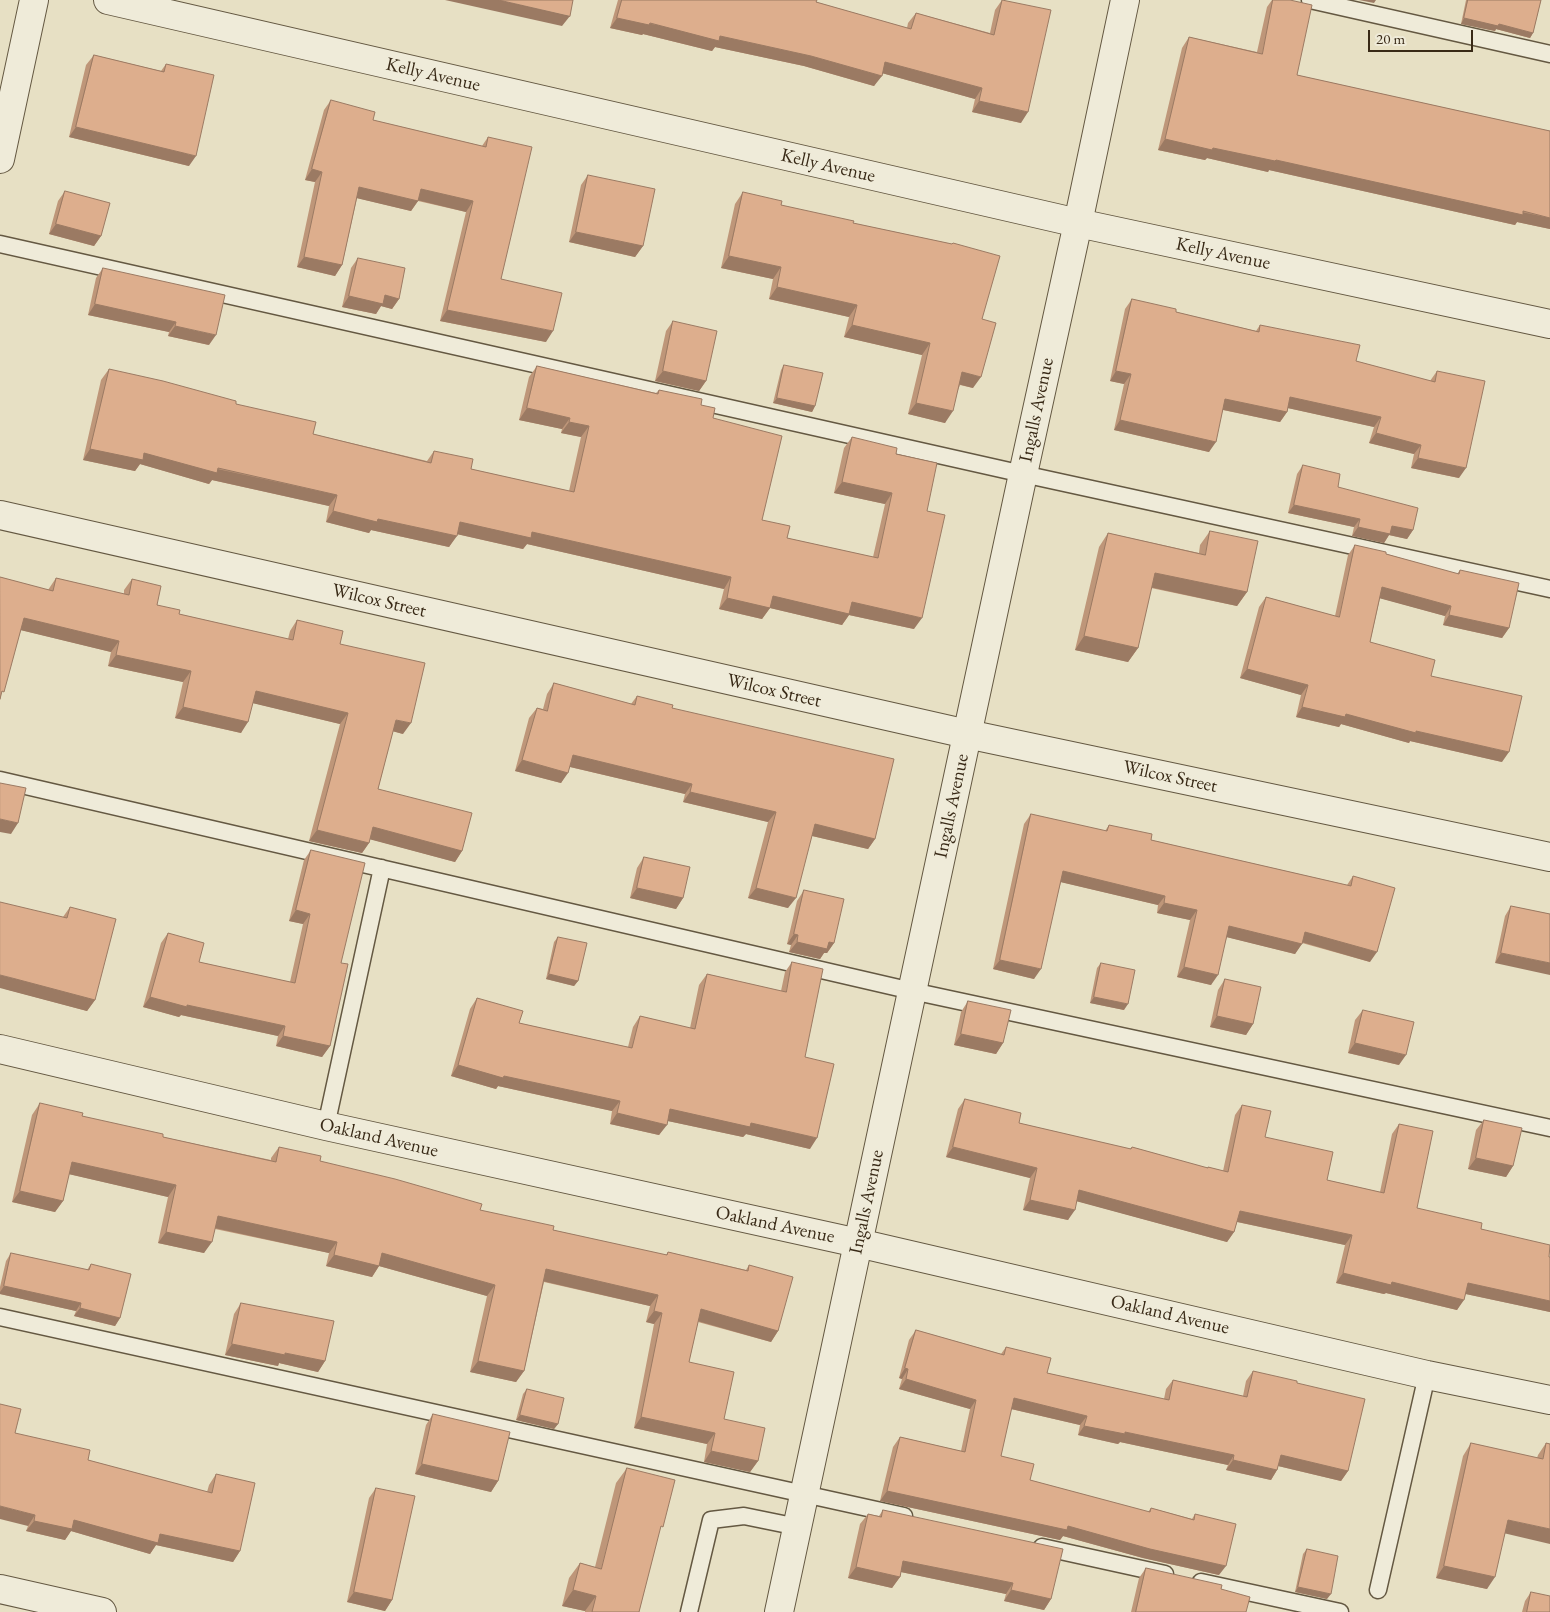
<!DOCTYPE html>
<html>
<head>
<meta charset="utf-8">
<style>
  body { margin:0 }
  #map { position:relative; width:1550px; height:1612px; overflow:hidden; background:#e7e0c4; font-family:"EB Garamond",serif }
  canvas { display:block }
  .scale { position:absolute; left:1368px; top:30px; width:105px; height:22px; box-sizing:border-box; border:2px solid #392a17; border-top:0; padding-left:6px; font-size:15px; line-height:18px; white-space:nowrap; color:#392a17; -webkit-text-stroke:4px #efebd9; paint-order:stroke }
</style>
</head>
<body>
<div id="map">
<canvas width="1550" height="1612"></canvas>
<div class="scale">20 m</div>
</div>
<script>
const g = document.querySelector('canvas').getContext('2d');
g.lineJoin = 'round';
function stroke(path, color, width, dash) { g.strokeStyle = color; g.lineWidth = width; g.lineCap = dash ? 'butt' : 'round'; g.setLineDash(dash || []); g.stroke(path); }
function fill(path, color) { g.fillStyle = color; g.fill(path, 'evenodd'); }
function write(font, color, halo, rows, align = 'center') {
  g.font = font + ' "EB Garamond",serif'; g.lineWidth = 4; g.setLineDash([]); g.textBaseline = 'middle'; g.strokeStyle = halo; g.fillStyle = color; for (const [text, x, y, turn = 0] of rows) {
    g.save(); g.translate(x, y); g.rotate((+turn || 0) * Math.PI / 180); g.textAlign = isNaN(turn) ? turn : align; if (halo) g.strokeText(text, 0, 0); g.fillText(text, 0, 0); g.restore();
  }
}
const service = new Path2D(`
  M 1310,0 L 1550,54
  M 0,244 L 1023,474 L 1550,589
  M 0,780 L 912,991 L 1550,1128
  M 326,1126 L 382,868
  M 0,1317 L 904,1516
  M 1042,1547 L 1165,1574
  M 1201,1582 L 1340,1612
  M 1378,1590 L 1427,1375
  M 689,1612 L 711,1520 L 744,1516 L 798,1527`);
const minor = new Path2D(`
  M 108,0 L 1078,223 L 1550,324
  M 0,159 L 34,0
  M 0,515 L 967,734 L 1550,857
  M 0,1049 L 326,1126 L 858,1243 L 1427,1375 L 1550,1400
  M 0,1589 L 102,1612`);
const tertiary = new Path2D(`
  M 779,1612 L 1023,474 L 1078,223 L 1125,0`);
stroke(service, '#645842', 19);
stroke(minor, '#645842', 30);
stroke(tertiary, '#645842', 30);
stroke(service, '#efebd9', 16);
stroke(minor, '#efebd9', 28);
stroke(tertiary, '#efebd9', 28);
fill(new Path2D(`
  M 618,0 L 817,0 L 816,2 L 907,28 L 908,23 L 916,13 L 990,33 L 995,10 L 1002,0 L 1021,123 L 972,112 L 975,99 L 882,73 L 874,86 L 804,66 L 715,47 L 712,51 L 643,34 L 642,35 L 610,28 Z
  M 1272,0 L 1290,0 L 1297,75 L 1550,131 L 1550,229 L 1517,222 L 1515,225 L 1269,170 L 1268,172 L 1207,158 L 1205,160 L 1158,150 L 1182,48 L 1189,37 L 1257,52 L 1267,7 Z
  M 1466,0 L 1541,0 L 1533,33 L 1530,38 L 1496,29 L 1495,31 L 1461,24 Z
  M 94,55 L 161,71 L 166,64 L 189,166 L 69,137 L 86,65 Z
  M 331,100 L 373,120 L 482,146 L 488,137 L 501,279 L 546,342 L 440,321 L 466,212 L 418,201 L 411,211 L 357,198 L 342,265 L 335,276 L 297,267 L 315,182 L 305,180 L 324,110 Z
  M 588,175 L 643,246 L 635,257 L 569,242 L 581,185 Z
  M 65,191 L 101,236 L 94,246 L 49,234 L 58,201 Z
  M 743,192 L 781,205 L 853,223 L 952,244 L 953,243 L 982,319 L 973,388 L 960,385 L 945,423 L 908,414 L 922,355 L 844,337 L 849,317 L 769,299 L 773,279 L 721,268 L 735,204 Z
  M 358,258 L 399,299 L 392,309 L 381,306 L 376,314 L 342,307 L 351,268 Z
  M 103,268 L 209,345 L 168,336 L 169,332 L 88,315 L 96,278 Z
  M 1132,299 L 1176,312 L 1256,331 L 1260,325 L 1356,361 L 1430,381 L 1437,371 L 1459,478 L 1411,468 L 1414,454 L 1369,443 L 1374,427 L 1288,408 L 1287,412 L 1280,422 L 1223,410 L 1209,452 L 1114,430 L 1124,384 L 1110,381 L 1125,309 Z
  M 673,321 L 706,381 L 699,391 L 655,381 L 666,331 Z
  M 784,365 L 815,406 L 812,412 L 773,403 L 781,370 Z
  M 537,366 L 656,393 L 659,390 L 701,405 L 713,418 L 762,520 L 787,538 L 873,557 L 885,504 L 834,493 L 844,448 L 852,437 L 896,454 L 927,511 L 914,629 L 849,615 L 842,625 L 770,608 L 762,619 L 719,609 L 724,589 L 527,544 L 523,549 L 457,534 L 449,547 L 371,530 L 369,533 L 326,522 L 329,506 L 212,480 L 209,484 L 140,464 L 135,471 L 83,460 L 101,380 L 109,369 L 236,404 L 313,434 L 427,461 L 434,451 L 471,469 L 569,491 L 581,437 L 561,433 L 562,429 L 519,420 L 529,377 Z
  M 1303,465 L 1338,487 L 1413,530 L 1407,539 L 1389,535 L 1384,543 L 1352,536 L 1354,527 L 1288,513 L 1297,474 Z
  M 1210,531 L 1247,592 L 1237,606 L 1151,588 L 1138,648 L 1128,662 L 1075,650 L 1099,547 L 1108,533 L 1199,553 L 1200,545 Z
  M 1355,545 L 1457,574 L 1460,570 L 1509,628 L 1502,638 L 1443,625 L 1445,616 L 1380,598 L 1370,642 L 1431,676 L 1502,762 L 1410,741 L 1409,743 L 1341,724 L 1339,727 L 1296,717 L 1301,695 L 1240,678 L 1259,607 L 1266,597 L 1335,616 L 1348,555 Z
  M 0,577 L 48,590 L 56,578 L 124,594 L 124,590 L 132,579 L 157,605 L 179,614 L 288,639 L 290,631 L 297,620 L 340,644 L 403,734 L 393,731 L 378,789 L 462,851 L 455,862 L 370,839 L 369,843 L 362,853 L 309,841 L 340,724 L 253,703 L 241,733 L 175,718 L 183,682 L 108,666 L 111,652 L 21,630 L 0,697 Z
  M 554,683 L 631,704 L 637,696 L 672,708 L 875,839 L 868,849 L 812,836 L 788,908 L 748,898 L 768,822 L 683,802 L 685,794 L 570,767 L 561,783 L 515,771 L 529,718 L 537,708 L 543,709 L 547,694 Z
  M 1031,814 L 1105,831 L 1109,825 L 1151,840 L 1347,885 L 1353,876 L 1370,962 L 1302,943 L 1295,954 L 1227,937 L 1211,985 L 1177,977 L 1190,920 L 1157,913 L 1158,905 L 1061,882 L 1034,979 L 993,969 L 1024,824 Z
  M 311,850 L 341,963 L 330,1046 L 322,1057 L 276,1046 L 278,1036 L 181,1015 L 179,1017 L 143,1007 L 161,943 L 168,933 L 199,962 L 290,982 L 303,924 L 289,921 L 304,860 Z
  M 644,857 L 683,898 L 676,909 L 630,898 L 637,868 Z
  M 804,890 L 834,943 L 827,953 L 824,953 L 820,959 L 789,952 L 791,945 L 787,944 L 797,901 Z
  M 1511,906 L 1550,914 L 1495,963 L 1505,916 Z
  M 70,907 L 95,1000 L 87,1011 L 5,989 L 63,917 Z
  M 558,937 L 578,981 L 574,986 L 546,979 L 554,942 Z
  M 792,962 L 805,1057 L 810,1149 L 746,1134 L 743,1137 L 668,1121 L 659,1135 L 610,1124 L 612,1111 L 498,1086 L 496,1089 L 451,1076 L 470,1009 L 477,998 L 519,1023 L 628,1047 L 633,1027 L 640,1016 L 690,1028 L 699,985 L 707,974 L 781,991 L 785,972 Z
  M 1101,963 L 1124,1010 L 1090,1003 L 1097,968 Z
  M 1225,979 L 1253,1024 L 1246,1035 L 1210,1027 L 1218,990 Z
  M 968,1001 L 1003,1043 L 996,1054 L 954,1045 L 961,1012 Z
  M 1363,1010 L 1399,1065 L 1348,1053 L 1355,1020 Z
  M 965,1099 L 1019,1123 L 1130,1149 L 1132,1147 L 1207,1168 L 1208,1167 L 1223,1171 L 1235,1115 L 1242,1105 L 1265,1137 L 1327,1180 L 1380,1192 L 1392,1134 L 1399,1124 L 1417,1208 L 1481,1229 L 1550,1257 L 1550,1312 L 1466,1294 L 1457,1310 L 1386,1293 L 1384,1294 L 1336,1283 L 1345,1245 L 1237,1222 L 1234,1232 L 1227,1242 L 1077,1201 L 1068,1220 L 1023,1210 L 1030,1178 L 946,1157 L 958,1109 Z
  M 40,1103 L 82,1116 L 163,1137 L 271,1160 L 271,1158 L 279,1147 L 320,1161 L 480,1210 L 553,1230 L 666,1255 L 668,1252 L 746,1270 L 749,1265 L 778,1331 L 771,1342 L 698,1322 L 689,1362 L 724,1419 L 758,1461 L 750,1472 L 704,1462 L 707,1444 L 634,1428 L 654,1324 L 646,1322 L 650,1306 L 544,1282 L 524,1371 L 516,1382 L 470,1372 L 487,1296 L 379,1266 L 372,1277 L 326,1266 L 329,1253 L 215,1229 L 204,1253 L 158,1243 L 168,1197 L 69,1174 L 63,1201 L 55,1212 L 12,1202 L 32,1115 Z
  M 1484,1120 L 1513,1166 L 1506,1177 L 1468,1169 L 1476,1130 Z
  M 11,1253 L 87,1270 L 91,1264 L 120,1318 L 115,1326 L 74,1316 L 76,1311 L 0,1294 L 0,1287 L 6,1261 Z
  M 241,1303 L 325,1361 L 318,1372 L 279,1363 L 278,1366 L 225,1355 L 234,1314 Z
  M 916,1330 L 1001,1354 L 1006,1347 L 1047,1373 L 1164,1399 L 1166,1389 L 1173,1380 L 1243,1396 L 1246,1381 L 1253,1371 L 1297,1383 L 1348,1471 L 1341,1481 L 1278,1466 L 1277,1470 L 1271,1480 L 1226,1470 L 1228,1465 L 1120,1442 L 1118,1444 L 1078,1435 L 1080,1425 L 1011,1409 L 1001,1456 L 1030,1480 L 1148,1512 L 1151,1508 L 1192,1519 L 1195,1514 L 1219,1575 L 1143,1558 L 1063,1536 L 1060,1540 L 880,1501 L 893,1447 L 900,1437 L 961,1451 L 970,1409 L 899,1389 L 902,1379 L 899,1378 L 909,1340 Z
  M 527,1389 L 558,1424 L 554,1429 L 516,1420 L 523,1394 Z
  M 433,1414 L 498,1481 L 491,1492 L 415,1474 L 426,1425 Z
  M 15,1433 L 88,1460 L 207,1492 L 209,1485 L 216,1474 L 240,1551 L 233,1562 L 156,1545 L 150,1554 L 71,1531 L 65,1540 L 26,1531 L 28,1526 Z
  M 1471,1443 L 1537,1458 L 1538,1455 L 1546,1443 L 1550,1444 L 1505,1534 L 1487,1589 L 1436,1578 L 1463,1456 Z
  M 627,1468 L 659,1532 L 639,1612 L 585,1612 L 585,1611 L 562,1606 L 569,1578 L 580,1563 L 595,1567 L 616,1483 Z
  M 376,1488 L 392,1600 L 385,1611 L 347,1602 L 369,1498 Z
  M 883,1510 L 1051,1599 L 1044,1610 L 1004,1601 L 1006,1594 L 901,1572 L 900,1577 L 892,1588 L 848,1578 L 860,1524 L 868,1514 L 879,1516 Z
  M 1307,1549 L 1327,1599 L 1295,1592 L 1303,1554 Z
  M 1146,1568 L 1221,1589 L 1246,1612 L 1131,1612 L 1139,1578 Z
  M 1531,1592 L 1550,1612 L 1522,1612 L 1525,1601 Z`), '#be9679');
fill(new Path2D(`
  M 445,0 L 499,0 L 570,16 L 562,26 Z
  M 1359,0 L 1376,0 L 1374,3 Z
  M 617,18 L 720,36 L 811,56 L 882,76 L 874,86 L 804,66 L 715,47 L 712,51 L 643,34 L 642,35 L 610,28 Z
  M 1464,18 L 1499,24 L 1533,33 L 1530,38 L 1496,29 L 1495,31 L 1461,24 Z
  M 885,62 L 982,88 L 975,99 L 878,72 Z
  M 979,101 L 1028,112 L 1021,123 L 972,112 Z
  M 76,127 L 196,156 L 189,166 L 69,137 Z
  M 1165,139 L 1213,148 L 1276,160 L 1550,218 L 1550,229 L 1517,222 L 1515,225 L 1269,170 L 1268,172 L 1207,158 L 1205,160 L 1158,150 Z
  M 312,169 L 322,172 L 315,182 L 305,180 Z
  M 359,187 L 418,201 L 411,211 L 352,197 Z
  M 421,189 L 473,201 L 466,212 L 413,199 Z
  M 56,224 L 101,236 L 94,246 L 49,234 Z
  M 576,232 L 643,246 L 635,257 L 569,242 Z
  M 729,256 L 781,267 L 773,279 L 721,268 Z
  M 304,257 L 342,265 L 335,276 L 297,267 Z
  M 777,287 L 857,305 L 849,317 L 769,299 Z
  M 385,295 L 399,299 L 392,309 L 381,306 L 376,314 L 342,307 L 349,296 Z
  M 95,304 L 176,322 L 169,332 L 88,315 Z
  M 447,310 L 553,331 L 546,342 L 440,321 Z
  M 852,325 L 930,343 L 922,355 L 844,337 Z
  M 175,326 L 216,335 L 209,345 L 168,336 Z
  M 663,371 L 706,381 L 699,391 L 655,381 Z
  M 1116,371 L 1131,374 L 1124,384 L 1110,381 Z
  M 962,372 L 981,377 L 973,388 L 954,383 Z
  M 1290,397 L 1381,417 L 1374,427 L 1283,407 Z
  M 777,398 L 815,406 L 812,412 L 773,403 Z
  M 1225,399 L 1287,412 L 1280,422 L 1219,409 Z
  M 916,403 L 953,411 L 945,423 L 908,414 Z
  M 527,408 L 570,418 L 562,429 L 519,420 Z
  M 1120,420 L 1216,442 L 1209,452 L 1114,430 Z
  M 569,422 L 589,426 L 581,437 L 561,433 Z
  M 1376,433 L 1421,445 L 1414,454 L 1369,443 Z
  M 90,449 L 144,453 L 337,495 L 329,506 L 212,480 L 209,484 L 140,464 L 135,471 L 83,460 Z
  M 1418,458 L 1466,468 L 1459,478 L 1411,468 Z
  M 842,482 L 892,493 L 885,504 L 834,493 Z
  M 1294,505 L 1360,519 L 1354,527 L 1288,513 Z
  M 333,511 L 378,519 L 457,536 L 449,547 L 371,530 L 369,533 L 326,522 Z
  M 460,522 L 532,532 L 731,577 L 724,589 L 527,544 L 523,549 L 452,533 Z
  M 1392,526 L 1413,530 L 1407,539 L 1389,535 L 1384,543 L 1352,536 L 1358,527 Z
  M 1155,573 L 1247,592 L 1237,606 L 1145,586 Z
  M 1382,587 L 1451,606 L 1445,616 L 1375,597 Z
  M 773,596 L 852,602 L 922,618 L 914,629 L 849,615 L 842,625 L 770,608 L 762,619 L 719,609 L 727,598 Z
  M 1449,615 L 1509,628 L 1502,638 L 1443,625 Z
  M 24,618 L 119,641 L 111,652 L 16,629 Z
  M 1084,636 L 1138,648 L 1128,662 L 1075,650 Z
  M 116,655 L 191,671 L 183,682 L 108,666 Z
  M 1247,669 L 1308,685 L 1301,695 L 1240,678 Z
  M 256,691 L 348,713 L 340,724 L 248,702 Z
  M 183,707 L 248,722 L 241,733 L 175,718 Z
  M 1302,707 L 1346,714 L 1416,731 L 1509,752 L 1502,762 L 1410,741 L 1409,743 L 1341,724 L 1339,727 L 1296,717 Z
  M 396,720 L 411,723 L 403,734 L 388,730 Z
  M 573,755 L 692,784 L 685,794 L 566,766 Z
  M 522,760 L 568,773 L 561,783 L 515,771 Z
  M 690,792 L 776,812 L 768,822 L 683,802 Z
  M 0,819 L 18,823 L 11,834 L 0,832 Z
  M 815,824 L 875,839 L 868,849 L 808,835 Z
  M 373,827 L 462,851 L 455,862 L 365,838 Z
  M 317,830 L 369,843 L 362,853 L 309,841 Z
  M 1063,871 L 1165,896 L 1158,905 L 1056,881 Z
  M 637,888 L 683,898 L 676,909 L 630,898 Z
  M 756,888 L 796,898 L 788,908 L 748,898 Z
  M 1164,903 L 1197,910 L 1190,920 L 1157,913 Z
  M 296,910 L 310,914 L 303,924 L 289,921 Z
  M 1229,926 L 1302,944 L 1295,954 L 1222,936 Z
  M 1305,932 L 1377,952 L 1370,962 L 1298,941 Z
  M 794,934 L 798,935 L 791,945 L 787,944 Z
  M 797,942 L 829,942 L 834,943 L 827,953 L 824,953 L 820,959 L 789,952 Z
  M 1501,953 L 1550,963 L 1550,975 L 1495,963 Z
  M 1000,960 L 1041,969 L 1034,979 L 993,969 Z
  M 1184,967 L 1218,975 L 1211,985 L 1177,977 Z
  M 549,974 L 578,981 L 574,986 L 546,979 Z
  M 0,975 L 12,978 L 95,1000 L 87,1011 L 0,988 Z
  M 150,997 L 187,1005 L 285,1026 L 278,1036 L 181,1015 L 179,1017 L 143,1007 Z
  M 1094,997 L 1128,1004 L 1124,1010 L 1090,1003 Z
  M 1217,1016 L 1253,1024 L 1246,1035 L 1210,1027 Z
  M 961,1034 L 1003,1043 L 996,1054 L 954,1045 Z
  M 283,1036 L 330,1046 L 322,1057 L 276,1046 Z
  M 1355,1043 L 1406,1055 L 1399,1065 L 1348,1053 Z
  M 458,1065 L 504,1076 L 620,1101 L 612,1111 L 498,1086 L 496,1089 L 451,1076 Z
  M 670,1109 L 751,1123 L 817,1138 L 810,1149 L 746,1134 L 743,1137 L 663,1120 Z
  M 617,1113 L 667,1125 L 659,1135 L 610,1124 Z
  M 953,1147 L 1037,1168 L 1030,1178 L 946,1157 Z
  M 1476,1158 L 1513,1166 L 1506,1177 L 1468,1169 Z
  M 72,1162 L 176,1185 L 168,1197 L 64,1173 Z
  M 1079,1190 L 1234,1232 L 1227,1242 L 1072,1200 Z
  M 20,1191 L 63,1201 L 55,1212 L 12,1202 Z
  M 1030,1200 L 1075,1210 L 1068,1220 L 1023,1210 Z
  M 1240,1211 L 1352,1235 L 1345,1245 L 1233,1221 Z
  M 218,1216 L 337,1242 L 329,1253 L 210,1227 Z
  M 166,1232 L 212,1242 L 204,1253 L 158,1243 Z
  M 382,1253 L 495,1285 L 487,1296 L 379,1266 L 372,1277 L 326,1266 L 334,1255 Z
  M 546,1269 L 658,1295 L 650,1306 L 538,1280 Z
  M 1343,1273 L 1392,1282 L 1464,1300 L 1457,1310 L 1386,1293 L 1384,1294 L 1336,1283 Z
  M 1468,1283 L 1550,1301 L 1550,1312 L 1461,1293 Z
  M 4,1286 L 81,1303 L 76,1311 L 0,1294 L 0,1292 Z
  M 80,1308 L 120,1318 L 115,1326 L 74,1316 Z
  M 701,1309 L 778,1331 L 771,1342 L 694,1320 Z
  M 654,1311 L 662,1313 L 654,1324 L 646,1322 Z
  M 232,1344 L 285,1353 L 325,1361 L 318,1372 L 279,1363 L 278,1366 L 225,1355 Z
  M 478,1361 L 524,1371 L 516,1382 L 470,1372 Z
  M 905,1368 L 908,1369 L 902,1379 L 899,1378 Z
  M 906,1379 L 976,1400 L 970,1409 L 899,1389 Z
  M 1014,1398 L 1087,1416 L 1080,1425 L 1007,1408 Z
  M 520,1415 L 558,1424 L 554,1429 L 516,1420 Z
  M 641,1417 L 715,1433 L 707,1444 L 634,1428 Z
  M 1084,1426 L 1125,1432 L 1234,1455 L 1228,1465 L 1120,1442 L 1118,1444 L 1078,1435 Z
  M 711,1451 L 758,1461 L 750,1472 L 704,1462 Z
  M 1281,1455 L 1348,1471 L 1341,1481 L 1274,1465 Z
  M 1233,1460 L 1277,1470 L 1271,1480 L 1226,1470 Z
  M 422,1464 L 498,1481 L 491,1492 L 415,1474 Z
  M 887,1491 L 1068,1526 L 1226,1566 L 1219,1575 L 1143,1558 L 1063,1536 L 1060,1540 L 880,1501 Z
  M 0,1506 L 35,1515 L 28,1526 L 0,1519 Z
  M 74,1520 L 160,1534 L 240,1551 L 233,1562 L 156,1545 L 150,1554 L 71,1531 L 65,1540 L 26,1531 L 34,1521 Z
  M 1508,1520 L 1550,1529 L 1550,1544 L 1499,1532 Z
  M 903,1561 L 1013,1583 L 1006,1594 L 896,1571 Z
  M 1444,1566 L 1495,1577 L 1487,1589 L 1436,1578 Z
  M 856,1567 L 900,1577 L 892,1588 L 848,1578 Z
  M 1298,1587 L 1331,1594 L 1327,1599 L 1295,1592 Z
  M 573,1590 L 596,1596 L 585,1611 L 562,1606 Z
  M 1011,1590 L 1051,1599 L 1044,1610 L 1004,1601 Z
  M 354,1592 L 392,1600 L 385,1611 L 347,1602 Z`), '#9b7a63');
const building = new Path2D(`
  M 499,0 L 573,0 L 570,16 Z
  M 622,0 L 817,0 L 816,2 L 911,29 L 916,13 L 994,35 L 1002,0 L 1051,10 L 1028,112 L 979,101 L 982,88 L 885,62 L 882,76 L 811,56 L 720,36 L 719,41 L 650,23 L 649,25 L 617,18 Z
  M 1273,0 L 1290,0 L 1312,5 L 1297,75 L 1550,131 L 1550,218 L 1523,211 L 1523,215 L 1276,160 L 1275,161 L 1213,148 L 1212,150 L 1165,139 L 1189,37 L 1262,54 Z
  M 1468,0 L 1541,0 L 1533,33 L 1499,24 L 1498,26 L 1464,18 Z
  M 94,55 L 164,72 L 166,64 L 214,75 L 196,156 L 76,127 Z
  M 331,100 L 375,112 L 373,120 L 486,147 L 488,137 L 532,147 L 501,279 L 562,293 L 553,331 L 447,310 L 473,201 L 421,189 L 418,201 L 359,187 L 342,265 L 304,257 L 322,172 L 312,169 Z
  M 588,175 L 655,189 L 643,246 L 576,232 Z
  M 65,191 L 110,203 L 101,236 L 56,224 Z
  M 743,192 L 782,201 L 781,205 L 854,221 L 853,223 L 952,244 L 953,243 L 1000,256 L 982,319 L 996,323 L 981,377 L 962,372 L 953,411 L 916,403 L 930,343 L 852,325 L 857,305 L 777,287 L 781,267 L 729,256 Z
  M 358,258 L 405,268 L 399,299 L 385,295 L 383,304 L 349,296 Z
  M 103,268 L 225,295 L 216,335 L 175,326 L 176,322 L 95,304 Z
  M 1132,299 L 1176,309 L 1176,312 L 1259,332 L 1260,325 L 1360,345 L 1356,361 L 1435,382 L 1437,371 L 1485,381 L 1466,468 L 1418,458 L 1421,445 L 1376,433 L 1381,417 L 1290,397 L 1287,412 L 1225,399 L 1216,442 L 1120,420 L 1131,374 L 1116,371 Z
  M 673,321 L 717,331 L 706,381 L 663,371 Z
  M 784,365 L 823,373 L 815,406 L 777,398 Z
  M 537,366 L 658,394 L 659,390 L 702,399 L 701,405 L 715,408 L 713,418 L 782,436 L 762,520 L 790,526 L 787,538 L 878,558 L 892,493 L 842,482 L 852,437 L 897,448 L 896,454 L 937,463 L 927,511 L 945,515 L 922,618 L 852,602 L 849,614 L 773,596 L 770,608 L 727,598 L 731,577 L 532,532 L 531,538 L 460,522 L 457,536 L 378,519 L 377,522 L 333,511 L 337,495 L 218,468 L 217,473 L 144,453 L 143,460 L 90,449 L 109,369 L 163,381 L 236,401 L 236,404 L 316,422 L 313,434 L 431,463 L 434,451 L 473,459 L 471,469 L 574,492 L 589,426 L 569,422 L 570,418 L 527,408 Z
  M 1303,465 L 1340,474 L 1338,487 L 1418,508 L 1413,530 L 1392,526 L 1390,534 L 1358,527 L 1360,519 L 1294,505 Z
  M 1210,531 L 1258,541 L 1247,592 L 1155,573 L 1138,648 L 1084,636 L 1108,533 L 1205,555 Z
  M 1355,545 L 1386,552 L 1386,554 L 1459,574 L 1460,570 L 1519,583 L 1509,628 L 1449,615 L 1451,606 L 1382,587 L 1370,642 L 1435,660 L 1431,676 L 1522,696 L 1509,752 L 1416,731 L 1416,733 L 1346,714 L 1345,717 L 1302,707 L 1308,685 L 1247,669 L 1266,597 L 1339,617 Z
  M 0,577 L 53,591 L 56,578 L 129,595 L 132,579 L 161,586 L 157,605 L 180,610 L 179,614 L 293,640 L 297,620 L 343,631 L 340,644 L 425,663 L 411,723 L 396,720 L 378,789 L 472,813 L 462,851 L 373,827 L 369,843 L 317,830 L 348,713 L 256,691 L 248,722 L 183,707 L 191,671 L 116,655 L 119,641 L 24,618 L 4,692 L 2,691 L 0,699 Z
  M 554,683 L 635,705 L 637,696 L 673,705 L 672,708 L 894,759 L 875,839 L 815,824 L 796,898 L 756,888 L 776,812 L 690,792 L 692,784 L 573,755 L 568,773 L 522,760 L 537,708 L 547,711 Z
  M 0,783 L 26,788 L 18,823 L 0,819 Z
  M 1031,814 L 1107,831 L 1109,825 L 1152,834 L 1151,840 L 1351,886 L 1353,876 L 1395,888 L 1377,952 L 1305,932 L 1302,944 L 1229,926 L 1218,975 L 1184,967 L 1197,910 L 1164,903 L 1165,896 L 1063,871 L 1041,969 L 1000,960 Z
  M 311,850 L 365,863 L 341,963 L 348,964 L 330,1046 L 283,1036 L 285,1026 L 187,1005 L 187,1007 L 150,997 L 168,933 L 204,943 L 199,962 L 295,983 L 310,914 L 296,910 Z
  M 644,857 L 690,867 L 683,898 L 637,888 Z
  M 804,890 L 844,899 L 834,943 L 829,942 L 827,949 L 797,942 L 798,935 L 794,934 Z
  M 0,902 L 67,918 L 70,907 L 116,919 L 95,1000 L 12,978 L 0,975 Z
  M 1511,906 L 1550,914 L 1550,963 L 1501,953 Z
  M 558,937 L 587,943 L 578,981 L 549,974 Z
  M 792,962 L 823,969 L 805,1057 L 834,1064 L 817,1138 L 751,1123 L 750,1127 L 670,1109 L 667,1125 L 617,1113 L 620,1101 L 504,1076 L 503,1078 L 458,1065 L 477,998 L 523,1011 L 519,1023 L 632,1048 L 640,1016 L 695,1029 L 707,974 L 786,992 Z
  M 1101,963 L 1135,970 L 1128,1004 L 1094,997 Z
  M 1225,979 L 1261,987 L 1253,1024 L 1217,1016 Z
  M 968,1001 L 1011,1010 L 1003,1043 L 961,1034 Z
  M 1363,1010 L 1414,1022 L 1406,1055 L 1355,1043 Z
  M 965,1099 L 1021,1113 L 1019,1123 L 1131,1149 L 1132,1147 L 1208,1168 L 1208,1167 L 1228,1172 L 1242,1105 L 1271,1111 L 1265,1137 L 1333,1152 L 1327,1180 L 1384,1193 L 1399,1124 L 1433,1131 L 1417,1208 L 1482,1223 L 1481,1229 L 1550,1245 L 1549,1257 L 1550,1257 L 1550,1301 L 1468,1283 L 1464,1300 L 1392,1282 L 1391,1285 L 1343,1273 L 1352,1235 L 1240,1211 L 1234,1232 L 1079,1190 L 1075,1210 L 1030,1200 L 1037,1168 L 953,1147 Z
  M 40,1103 L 83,1113 L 82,1116 L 163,1134 L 163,1137 L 276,1162 L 279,1147 L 321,1156 L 320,1161 L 395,1179 L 482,1204 L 480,1210 L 554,1226 L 553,1230 L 667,1255 L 668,1252 L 748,1271 L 749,1265 L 793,1277 L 778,1331 L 701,1309 L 689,1362 L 734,1372 L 724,1419 L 765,1428 L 758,1461 L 711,1451 L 715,1433 L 641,1417 L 662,1313 L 654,1311 L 658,1295 L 546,1269 L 524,1371 L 478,1361 L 495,1285 L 382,1253 L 379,1266 L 334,1255 L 337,1242 L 218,1216 L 212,1242 L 166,1232 L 176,1185 L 72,1162 L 63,1201 L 20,1191 Z
  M 1484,1120 L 1522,1128 L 1513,1166 L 1476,1158 Z
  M 11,1253 L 89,1270 L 91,1264 L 131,1274 L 120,1318 L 80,1308 L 81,1303 L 4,1286 Z
  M 241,1303 L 334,1321 L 325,1361 L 285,1353 L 285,1355 L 232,1344 Z
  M 916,1330 L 1004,1355 L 1006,1347 L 1051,1358 L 1047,1373 L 1169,1400 L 1173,1380 L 1247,1397 L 1253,1371 L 1297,1381 L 1297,1383 L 1365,1399 L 1348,1471 L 1281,1455 L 1277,1470 L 1233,1460 L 1234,1455 L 1125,1432 L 1125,1434 L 1084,1426 L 1087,1416 L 1014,1398 L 1001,1456 L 1034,1464 L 1030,1480 L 1150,1512 L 1151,1508 L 1194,1520 L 1195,1514 L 1236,1524 L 1226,1566 L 1150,1549 L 1068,1526 L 1067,1530 L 887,1491 L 900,1437 L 965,1452 L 976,1400 L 906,1379 L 908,1369 L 905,1368 Z
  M 527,1389 L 564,1398 L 558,1424 L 520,1415 Z
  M 0,1404 L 21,1409 L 15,1433 L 90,1450 L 88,1460 L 212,1493 L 216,1474 L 255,1483 L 240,1551 L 160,1534 L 158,1543 L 74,1520 L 72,1529 L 34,1521 L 35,1515 L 0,1506 Z
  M 433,1414 L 510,1432 L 498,1481 L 422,1464 Z
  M 1471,1443 L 1543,1459 L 1546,1443 L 1550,1444 L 1550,1529 L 1508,1520 L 1495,1577 L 1444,1566 Z
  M 627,1468 L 675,1480 L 663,1527 L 661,1526 L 639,1612 L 592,1612 L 596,1596 L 573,1590 L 580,1563 L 601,1569 Z
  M 376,1488 L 415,1496 L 392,1600 L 354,1592 Z
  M 883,1510 L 1063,1549 L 1051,1599 L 1011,1590 L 1013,1583 L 903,1561 L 900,1577 L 856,1567 L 868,1514 L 881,1517 Z
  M 1307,1549 L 1338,1556 L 1331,1594 L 1298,1587 Z
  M 1146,1568 L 1222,1585 L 1221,1589 L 1250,1597 L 1246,1612 L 1136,1612 Z
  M 1531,1592 L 1550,1596 L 1550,1612 L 1527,1612 Z`);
fill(building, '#ddae8d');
stroke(building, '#9b7a63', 1);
write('19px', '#392a17', '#efebd9', [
  ["Kelly Avenue",433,75,13],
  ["Kelly Avenue",828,166,13],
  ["Kelly Avenue",1223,254,12],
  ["Ingalls Avenue",1037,410,-78],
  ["Wilcox Street",379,601,13],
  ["Wilcox Street",774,691,13],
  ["Wilcox Street",1170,777,12],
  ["Ingalls Avenue",952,806,-78],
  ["Oakland Avenue",379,1138,13],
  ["Ingalls Avenue",867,1202,-78],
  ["Oakland Avenue",775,1225,12],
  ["Oakland Avenue",1170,1315,13]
]);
</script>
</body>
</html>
